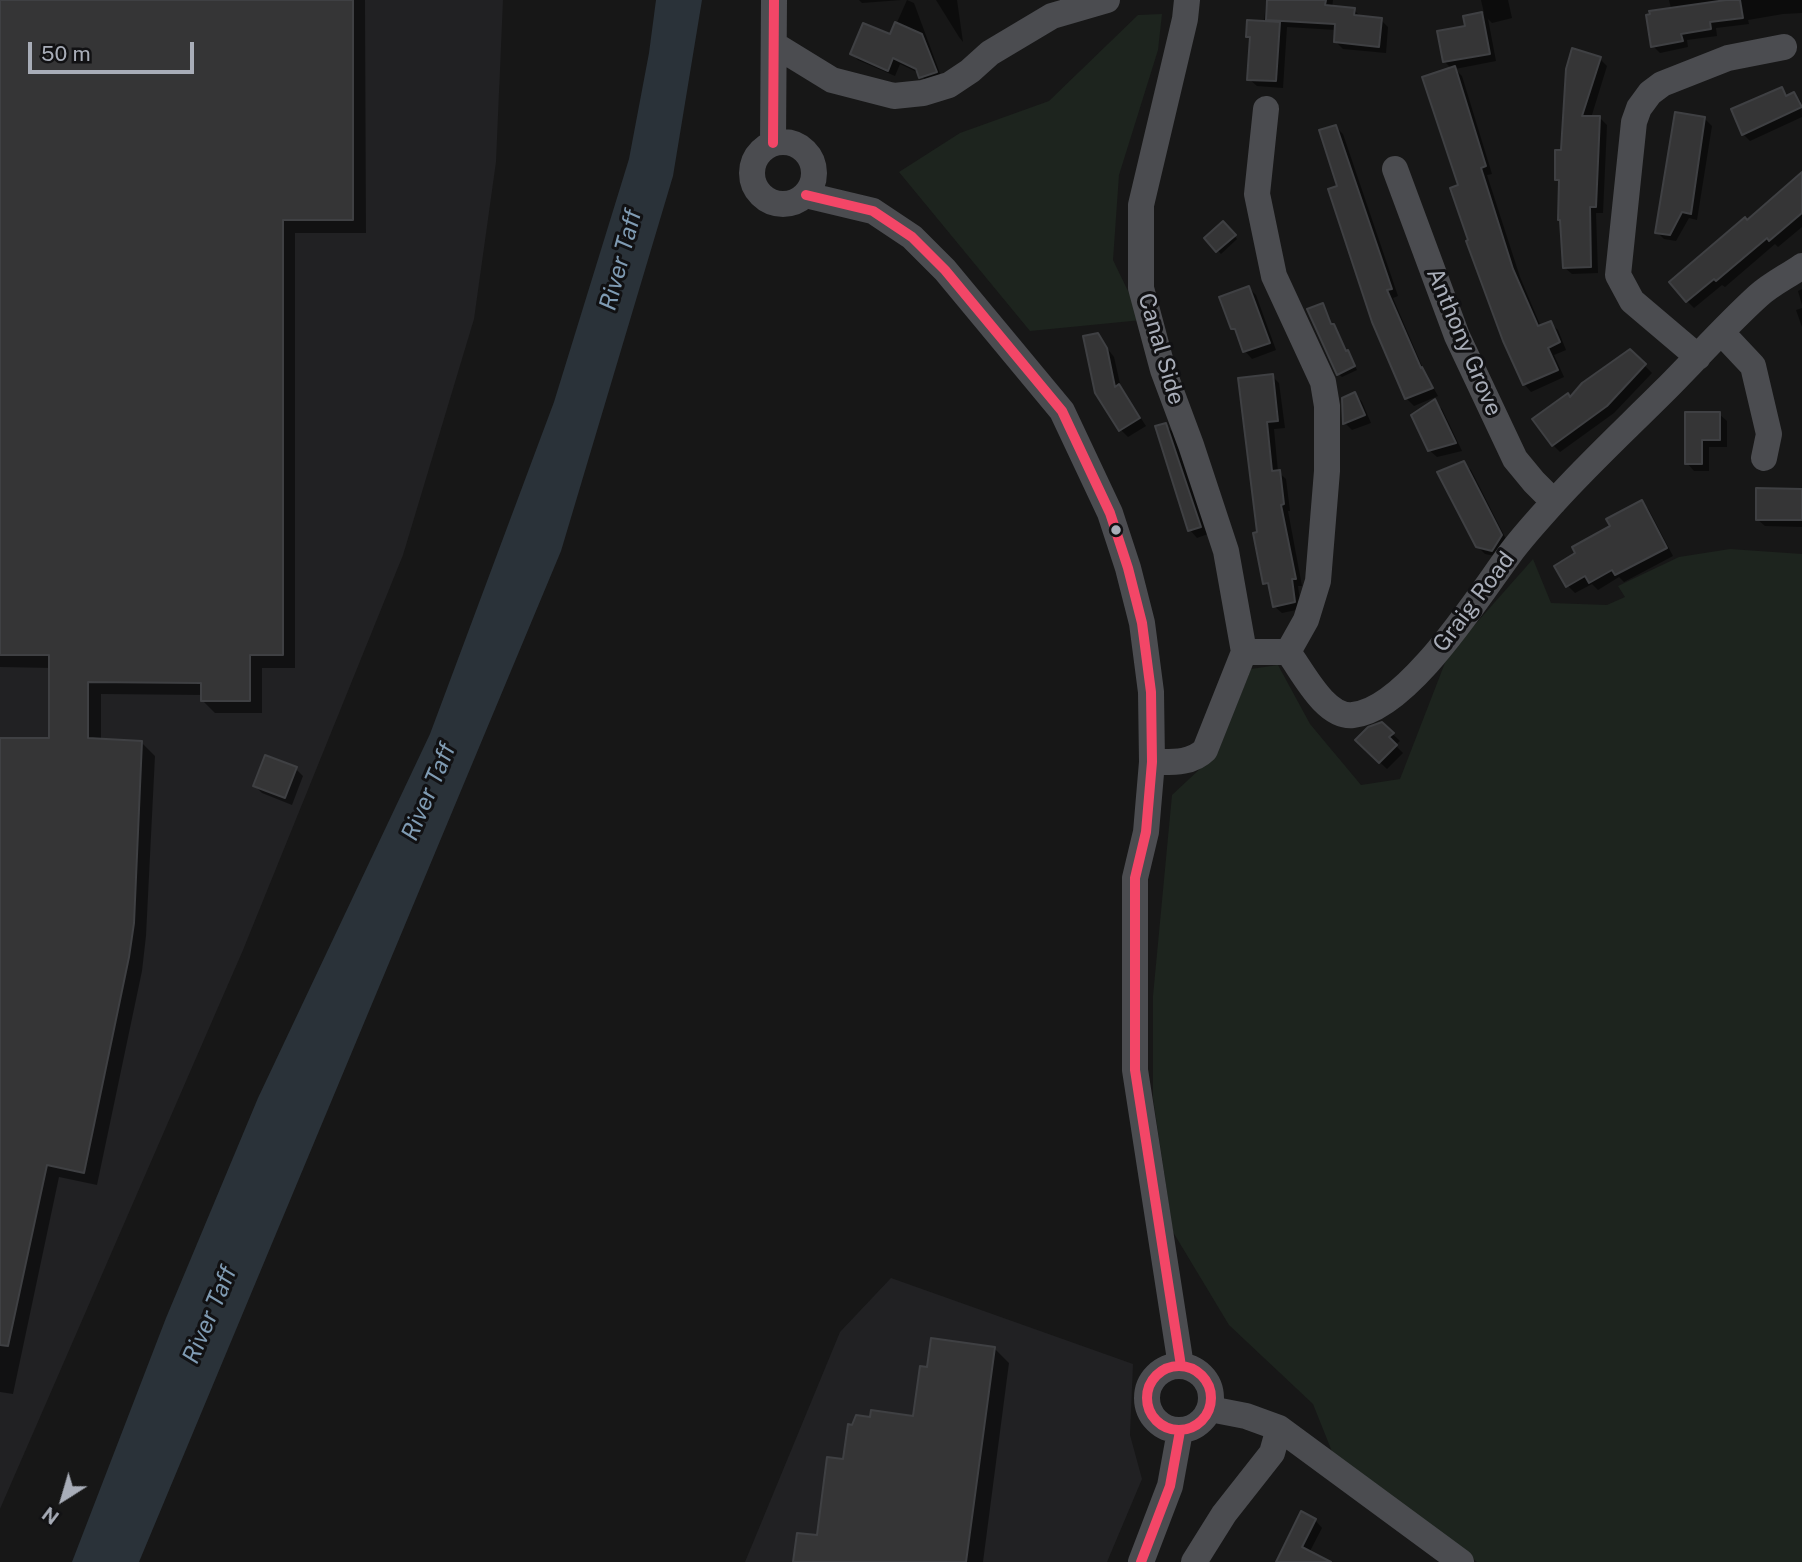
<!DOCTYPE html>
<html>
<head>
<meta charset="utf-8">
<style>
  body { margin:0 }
  #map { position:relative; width:1802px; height:1562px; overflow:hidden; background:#171717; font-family:"Public Sans",sans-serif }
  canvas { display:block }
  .north { position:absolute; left:28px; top:1464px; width:70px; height:70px; -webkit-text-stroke:5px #111113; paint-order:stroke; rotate:217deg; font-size:19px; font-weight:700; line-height:28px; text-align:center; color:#a8adb8 }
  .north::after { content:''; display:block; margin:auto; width:24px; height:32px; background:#a8adb8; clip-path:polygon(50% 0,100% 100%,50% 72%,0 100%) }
  .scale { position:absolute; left:28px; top:42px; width:166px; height:32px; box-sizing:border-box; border:4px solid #a8adb8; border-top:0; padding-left:9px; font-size:21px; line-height:24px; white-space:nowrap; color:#a8adb8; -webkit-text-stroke:5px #111113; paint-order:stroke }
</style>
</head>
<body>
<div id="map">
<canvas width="1802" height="1562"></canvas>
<div class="north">N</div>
<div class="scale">50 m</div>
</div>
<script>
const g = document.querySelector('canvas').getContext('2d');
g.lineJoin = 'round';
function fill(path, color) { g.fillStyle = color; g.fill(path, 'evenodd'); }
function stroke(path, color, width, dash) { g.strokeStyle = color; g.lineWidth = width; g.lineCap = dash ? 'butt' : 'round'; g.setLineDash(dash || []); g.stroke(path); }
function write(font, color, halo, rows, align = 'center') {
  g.font = font + ' "Public Sans",sans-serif'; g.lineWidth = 6; g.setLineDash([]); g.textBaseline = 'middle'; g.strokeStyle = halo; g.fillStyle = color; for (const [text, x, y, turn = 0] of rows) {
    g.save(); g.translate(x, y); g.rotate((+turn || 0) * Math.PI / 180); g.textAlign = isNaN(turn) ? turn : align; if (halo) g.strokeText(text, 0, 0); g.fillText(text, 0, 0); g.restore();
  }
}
fill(new Path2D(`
  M 0,0 L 503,0 L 496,162 L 474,319 L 403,555 L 243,950 L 0,1509 Z
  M 891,1278 L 1133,1364 L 1130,1435 L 1142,1479 L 1107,1562 L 745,1562 L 840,1332 Z`), '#212123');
fill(new Path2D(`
  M 1162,14 L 1158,50 L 1119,175 L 1113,260 L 1142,320 L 1030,331 L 899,172 L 960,133 L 1049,101 L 1138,15 Z
  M 1730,549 L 1802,554 L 1802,1562 L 1477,1562 L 1333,1454 L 1313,1404 L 1229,1325 L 1173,1232 L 1153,1098 L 1153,996 L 1172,795 L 1218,752 L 1251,669 L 1278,665 L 1310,724 L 1361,785 L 1400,779 L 1448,655 L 1533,559 L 1551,603 L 1607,605 L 1625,597 L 1618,586 L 1679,557 Z`), '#1d241e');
fill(new Path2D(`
  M 656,0 L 702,0 L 673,176 L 561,551 L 139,1562 L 72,1562 L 166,1318 L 258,1098 L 430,734 L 554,402 L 629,159 L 649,53 Z`), '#2a3239');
fill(new Path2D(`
  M 0,0 L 365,0 L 366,233 L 295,233 L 295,668 L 262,668 L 262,713 L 215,713 L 202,700 L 202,695 L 101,694 L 101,741 L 142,743 L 155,756 L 146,936 L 142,971 L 97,1185 L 59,1177 L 13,1394 L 0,1392 L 0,740 L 51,740 L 51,668 L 0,667 Z
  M 859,0 L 901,0 L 862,3 Z
  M 907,0 L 914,3 L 942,79 L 928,83 L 919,73 L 900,64 L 895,76 L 858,60 L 852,54 L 891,36 Z
  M 936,0 L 957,0 L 963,42 L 959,37 Z
  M 1266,0 L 1333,0 L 1332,8 L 1354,10 L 1362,18 L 1381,20 L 1388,27 L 1386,53 L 1343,49 L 1335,41 L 1336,30 L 1287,27 L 1283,88 L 1257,86 L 1249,79 L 1252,40 L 1248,36 L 1264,23 Z
  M 1481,0 L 1508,0 L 1512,18 L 1492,23 L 1488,19 L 1496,61 L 1455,69 L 1462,76 L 1492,174 L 1487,175 L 1520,277 L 1541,327 L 1550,323 L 1558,330 L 1566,350 L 1554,355 L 1564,377 L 1531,392 L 1524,384 L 1460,186 L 1452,69 L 1445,62 L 1467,27 L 1465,17 L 1484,13 Z
  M 1669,0 L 1802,0 L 1802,13 L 1783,14 L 1748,20 L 1749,24 L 1716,28 L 1717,36 L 1687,40 L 1688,47 L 1660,53 L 1653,46 L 1671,8 Z
  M 1600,59 L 1607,66 L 1591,118 L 1600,118 L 1607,125 L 1603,213 L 1596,213 L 1598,273 L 1572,274 L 1564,267 L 1561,184 L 1556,179 L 1563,152 Z
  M 1781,89 L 1789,96 L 1794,94 L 1801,101 L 1802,117 L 1750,141 L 1743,134 Z
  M 1705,119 L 1712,126 L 1697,220 L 1689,218 L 1676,241 L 1664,239 L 1657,232 Z
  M 1336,127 L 1343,134 L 1398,296 L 1393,298 L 1425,373 L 1438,396 L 1414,406 L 1406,398 Z
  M 1802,186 L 1802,227 L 1778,247 L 1775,244 L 1725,287 L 1722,285 L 1694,308 L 1687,301 L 1747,222 Z
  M 1223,223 L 1237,239 L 1221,254 L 1206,238 Z
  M 1249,288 L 1256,295 L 1276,350 L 1252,359 L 1245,351 L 1239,334 L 1233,328 Z
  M 1802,289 L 1802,305 L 1798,291 Z
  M 1322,305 L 1348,360 L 1350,356 L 1357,370 L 1342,377 L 1338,374 Z
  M 1802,308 L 1802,327 L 1796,310 Z
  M 1097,335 L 1114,357 L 1121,388 L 1146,426 L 1128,437 L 1121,430 Z
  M 1630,351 L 1652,373 L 1614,413 L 1560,452 L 1553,445 L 1570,398 Z
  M 1272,376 L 1279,383 L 1285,428 L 1274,429 L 1278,472 L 1286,479 L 1290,511 L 1288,511 L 1302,586 L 1298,586 L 1301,609 L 1282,613 L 1274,606 L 1271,590 L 1265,583 L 1240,380 Z
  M 1355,394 L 1362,402 L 1371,423 L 1352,430 L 1345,423 L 1343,399 Z
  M 1434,402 L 1442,409 L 1462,451 L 1437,457 L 1429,450 Z
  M 1686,414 L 1719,414 L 1727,421 L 1727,447 L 1709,447 L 1709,471 L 1694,471 L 1687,463 Z
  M 1165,425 L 1173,432 L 1208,534 L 1197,538 L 1190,530 Z
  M 1464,463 L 1471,470 L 1508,543 L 1500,557 L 1485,554 L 1477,546 Z
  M 1802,490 L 1802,527 L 1765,526 L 1757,519 Z
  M 1642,502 L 1649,510 L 1673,556 L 1624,582 L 1619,577 L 1598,590 L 1592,584 L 1575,593 L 1568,586 L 1578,554 Z
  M 1382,724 L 1400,741 L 1395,745 L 1403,753 L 1387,769 L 1357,740 Z
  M 296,769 L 303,776 L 292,805 L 262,793 L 255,786 Z
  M 994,1348 L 1009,1363 L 983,1562 L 795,1562 L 819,1537 L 845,1461 L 915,1418 L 928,1368 Z
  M 1315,1520 L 1322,1528 L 1309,1553 L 1320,1562 L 1278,1562 Z`), '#0007');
const building = new Path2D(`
  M 0,0 L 353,0 L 353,220 L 283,220 L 283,655 L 250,655 L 250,701 L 201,701 L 201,683 L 88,682 L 88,738 L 142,741 L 134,923 L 129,957 L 84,1173 L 47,1165 L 8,1346 L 0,1345 L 0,738 L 49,738 L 49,655 L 0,655 Z
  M 1267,0 L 1326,0 L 1325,5 L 1355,8 L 1354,15 L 1382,18 L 1379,47 L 1334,42 L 1335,24 L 1266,20 Z
  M 1726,0 L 1740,0 L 1743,18 L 1710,22 L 1711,29 L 1681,34 L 1683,41 L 1651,47 L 1646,15 L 1650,14 L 1649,11 Z
  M 1482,12 L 1490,54 L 1443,62 L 1437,31 L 1465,26 L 1463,16 Z
  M 1247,20 L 1280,22 L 1276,81 L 1247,80 L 1250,37 L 1246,37 Z
  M 895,22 L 922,34 L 937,72 L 919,78 L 916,69 L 893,58 L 888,71 L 850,54 L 863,23 L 890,34 Z
  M 1572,48 L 1601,57 L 1582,116 L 1600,116 L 1596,207 L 1590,207 L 1591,267 L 1563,268 L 1560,220 L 1558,220 L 1559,180 L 1555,180 L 1555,150 L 1561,150 L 1566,69 Z
  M 1455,66 L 1486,166 L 1481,168 L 1513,269 L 1538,326 L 1551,321 L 1560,342 L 1548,348 L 1558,370 L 1523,385 L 1503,341 L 1466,241 L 1468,240 L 1450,188 L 1458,185 L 1422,77 Z
  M 1782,87 L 1786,96 L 1794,92 L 1802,107 L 1742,135 L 1731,109 Z
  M 1675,112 L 1705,117 L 1691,214 L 1682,212 L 1670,235 L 1655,233 Z
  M 1336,125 L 1392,289 L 1387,290 L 1421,368 L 1422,367 L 1433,388 L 1405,399 L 1372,322 L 1328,189 L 1337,186 L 1319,130 Z
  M 1802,172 L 1802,213 L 1769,241 L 1767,238 L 1716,281 L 1714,279 L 1686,302 L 1669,282 L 1745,217 L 1747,220 Z
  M 1223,221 L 1236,235 L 1216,252 L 1204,238 Z
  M 1249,286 L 1270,343 L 1243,352 L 1235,329 L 1231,329 L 1219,297 Z
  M 1323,303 L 1331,324 L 1334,324 L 1346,351 L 1348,350 L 1355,366 L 1337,375 L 1307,309 Z
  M 1098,333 L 1107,348 L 1115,387 L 1119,384 L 1140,418 L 1119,431 L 1095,393 L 1083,336 Z
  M 1630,349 L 1646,364 L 1607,406 L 1552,446 L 1532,419 L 1568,393 L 1570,397 L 1582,383 Z
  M 1273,374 L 1278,421 L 1267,422 L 1272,471 L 1280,470 L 1284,504 L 1281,505 L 1296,579 L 1292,579 L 1295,602 L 1273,607 L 1268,583 L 1263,584 L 1253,533 L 1257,532 L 1238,378 Z
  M 1355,392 L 1365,415 L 1343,424 L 1342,398 Z
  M 1435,399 L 1456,443 L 1428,451 L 1411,415 Z
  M 1685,412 L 1720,412 L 1720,440 L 1702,440 L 1702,464 L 1685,464 Z
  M 1166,423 L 1201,527 L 1188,531 L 1155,426 Z
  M 1464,461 L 1502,535 L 1492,551 L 1476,547 L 1437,472 Z
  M 1756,488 L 1802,489 L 1802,520 L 1756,520 Z
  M 1642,500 L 1667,548 L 1615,575 L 1612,570 L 1589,583 L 1585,576 L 1566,587 L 1554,566 L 1575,553 L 1572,547 L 1610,526 L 1606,519 Z
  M 1382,722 L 1394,733 L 1389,737 L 1397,745 L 1379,763 L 1355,740 L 1368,727 Z
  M 265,755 L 297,767 L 285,798 L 253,786 Z
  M 931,1338 L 995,1347 L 966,1562 L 793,1562 L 797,1533 L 817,1535 L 827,1457 L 843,1459 L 848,1424 L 852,1425 L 856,1415 L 870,1417 L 871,1410 L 913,1416 L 920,1366 L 927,1367 Z
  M 1301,1511 L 1316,1519 L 1302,1547 L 1331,1562 L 1276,1562 Z`);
fill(building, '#353536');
stroke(building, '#3f4043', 2);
stroke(new Path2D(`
  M 1187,0 L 1185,19 L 1141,205 L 1141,288 L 1163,370 L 1191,445 L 1226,551 L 1244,652
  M 775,45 L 832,80 L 894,96 L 923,93 L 949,85 L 970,71 L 990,53 L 1052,16 L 1107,0
  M 1266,109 L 1257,194 L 1274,276 L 1323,382 L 1327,406 L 1327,471 L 1318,581 L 1306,620 L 1288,652
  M752 173a31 31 0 1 1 62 0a31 31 0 1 1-62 0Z
  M 773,143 L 774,0
  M 1395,169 L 1457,336 L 1515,459 L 1534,482 L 1554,502
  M 806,195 L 873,211 L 912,237 L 945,270 L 1062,411 L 1110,513 L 1128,568 L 1142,623 L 1151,692 L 1152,762 L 1146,832 L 1135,878 L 1135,1070 L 1181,1366
  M 1721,332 L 1753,366 L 1769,434 L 1764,458
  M 1698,357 L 1632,301 L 1618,275 L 1634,122 L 1639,108 L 1650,93 L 1662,84 L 1728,58 L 1784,47
  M 1244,652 L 1288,652 C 1303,672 1325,718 1353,715 C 1407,710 1478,597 1509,555 C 1522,537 1538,520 1553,503 C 1588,464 1628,427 1665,390 C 1696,359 1726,325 1758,296 C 1771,284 1788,276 1802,266
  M 1152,762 C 1171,762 1191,764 1205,750 L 1244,652
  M1147 1398a32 32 0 1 1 64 0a32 32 0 1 1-64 0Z
  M 1210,1409 L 1246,1416 L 1279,1428 L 1461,1562
  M 1141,1562 L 1170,1486 L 1180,1431
  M 1194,1562 L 1224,1514 L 1272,1453 L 1279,1428`), '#4b4c50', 26);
stroke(new Path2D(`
  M 773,143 L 774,0
  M 806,195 L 873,211 L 912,237 L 945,270 L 1062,411 L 1110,513 L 1128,568 L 1142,623 L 1151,692 L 1152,762 L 1146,832 L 1135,878 L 1135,1070 L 1181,1366
  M1147 1398a32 32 0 1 1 64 0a32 32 0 1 1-64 0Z
  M 1141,1562 L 1170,1486 L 1180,1431`), '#f34667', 10);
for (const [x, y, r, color] of [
  [1116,530,6,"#a8adb8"]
]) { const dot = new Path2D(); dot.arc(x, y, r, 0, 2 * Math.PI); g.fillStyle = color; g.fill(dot); stroke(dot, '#111113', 2.5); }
write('23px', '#a8adb8', '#111113', [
  ["Anthony Grove",1464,342,67],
  ["Canal Side",1161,349,74],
  ["Graig Road",1474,602,-53]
]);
write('italic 24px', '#7f9bb3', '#111113', [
  ["River Taff",621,260,-75],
  ["River Taff",429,792,-67],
  ["River Taff",210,1315,-67]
]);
</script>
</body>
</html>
